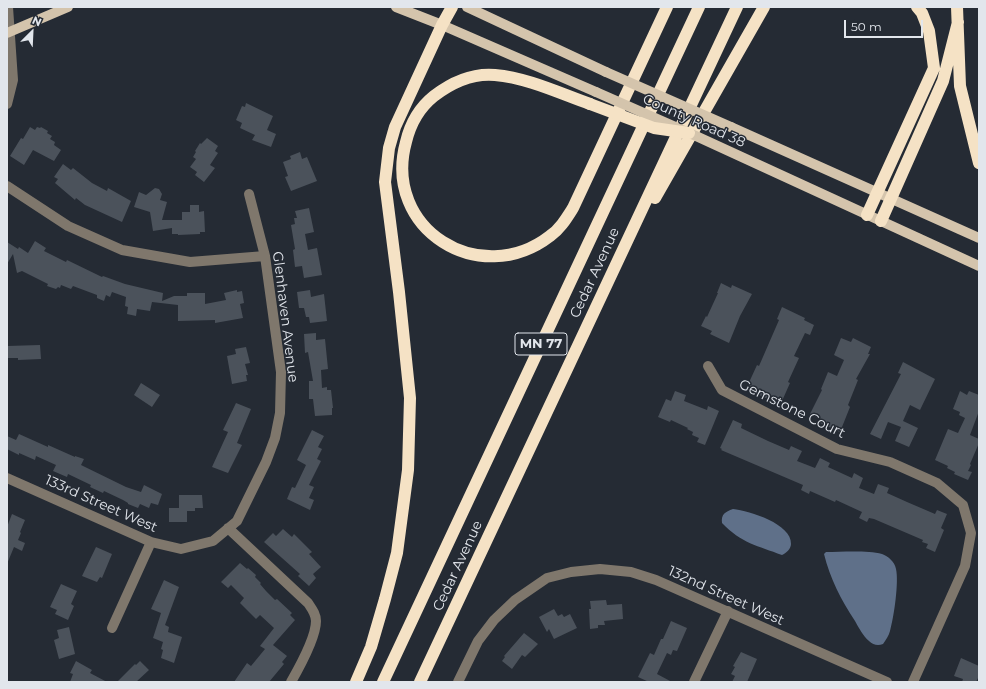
<!DOCTYPE html>
<html>
<head>
<meta charset="utf-8">
<style>
  body { margin:0 }
  #map { position:relative; width:986px; height:689px; overflow:hidden; background:#252b34; font-family:Montserrat,sans-serif }
  canvas { display:block }
  .frame { position:absolute; inset:0; border:8px solid #e2e6ec; pointer-events:none }
  .north { position:absolute; left:12px; top:12px; width:40px; height:40px; -webkit-text-stroke:3px #252b34; paint-order:stroke; rotate:24deg; font-size:11px; font-weight:700; line-height:16px; text-align:center; color:#e2e6ec }
  .north::after { content:''; display:block; margin:auto; width:14px; height:18px; background:#e2e6ec; clip-path:polygon(50% 0,100% 100%,50% 72%,0 100%) }
  .scale { position:absolute; left:844px; top:20px; width:79px; height:18px; box-sizing:border-box; border:2px solid #e2e6ec; border-top:0; padding-left:5px; font-size:12px; line-height:14px; white-space:nowrap; color:#e2e6ec; -webkit-text-stroke:3px #252b34; paint-order:stroke }
</style>
</head>
<body>
<div id="map">
<canvas width="986" height="689"></canvas>
<div class="frame"></div>
<div class="north">N</div>
<div class="scale">50 m</div>
</div>
<script>
const g = document.querySelector('canvas').getContext('2d');
g.lineJoin = 'round';
function fill(path, color) { g.fillStyle = color; g.fill(path, 'evenodd'); }
function stroke(path, color, width, dash) { g.strokeStyle = color; g.lineWidth = width; g.lineCap = dash ? 'butt' : 'round'; g.setLineDash(dash || []); g.stroke(path); }
function write(font, color, halo, rows, align = 'center') {
  g.font = font + ' Montserrat,sans-serif'; g.lineWidth = 3; g.setLineDash([]); g.textBaseline = 'middle'; g.strokeStyle = halo; g.fillStyle = color; for (const [text, x, y, turn = 0] of rows) {
    g.save(); g.translate(x, y); g.rotate((+turn || 0) * Math.PI / 180); g.textAlign = isNaN(turn) ? turn : align; if (halo) g.strokeText(text, 0, 0); g.fillText(text, 0, 0); g.restore();
  }
}
fill(new Path2D(`
  M 733,509 C 750,511 792,524 791,544 C 791,549 786,553 782,555 C 758,546 741,543 722,523 C 721,514 725,512 733,509 Z
  M 826,552 C 841,552 867,550 882,554 C 888,556 895,562 896,569 C 899,582 894,617 890,631 C 889,635 886,640 883,644 C 878,646 873,645 869,641 C 863,636 859,628 855,621 C 841,600 830,578 824,554 Z`), '#5f7089');
fill(new Path2D(`
  M 246,103 L 273,116 L 267,130 L 276,134 L 271,147 L 252,140 L 255,135 L 240,128 L 242,123 L 236,120 L 242,106 L 245,107 Z
  M 30,127 L 35,130 L 37,127 L 40,128 L 41,127 L 48,131 L 47,133 L 52,136 L 50,139 L 55,142 L 54,145 L 61,150 L 54,161 L 33,150 L 24,165 L 10,156 L 21,138 L 23,139 Z
  M 207,138 L 218,146 L 215,151 L 218,153 L 210,165 L 215,168 L 204,182 L 195,175 L 197,172 L 190,167 L 196,159 L 193,157 L 196,152 L 195,151 L 200,143 L 201,144 Z
  M 300,152 L 302,159 L 307,157 L 317,181 L 291,191 L 285,177 L 288,176 L 283,162 L 291,159 L 290,156 Z
  M 63,164 L 71,170 L 73,168 L 92,183 L 107,191 L 108,188 L 131,201 L 122,222 L 85,205 L 76,198 L 75,200 L 55,183 L 58,179 L 54,177 Z
  M 155,188 L 159,189 L 162,194 L 160,200 L 167,202 L 162,220 L 182,220 L 182,212 L 190,212 L 190,205 L 199,205 L 199,212 L 204,211 L 205,232 L 200,232 L 200,234 L 178,235 L 178,234 L 172,234 L 172,228 L 153,231 L 150,212 L 134,207 L 139,192 L 146,195 Z
  M 309,208 L 314,232 L 305,234 L 308,250 L 317,248 L 322,275 L 304,278 L 302,266 L 295,267 L 293,250 L 295,249 L 291,225 L 295,224 L 294,218 L 297,218 L 295,211 Z
  M 35,241 L 46,248 L 44,251 L 66,262 L 67,260 L 102,277 L 103,276 L 125,284 L 163,293 L 162,301 L 174,296 L 187,296 L 187,293 L 205,293 L 205,304 L 226,300 L 224,293 L 237,290 L 237,292 L 242,291 L 244,303 L 240,304 L 243,318 L 215,323 L 215,320 L 178,321 L 178,305 L 152,302 L 150,311 L 137,309 L 136,316 L 127,314 L 128,307 L 125,306 L 126,297 L 112,292 L 110,297 L 106,295 L 104,301 L 97,298 L 97,295 L 73,286 L 71,289 L 61,285 L 60,288 L 58,287 L 56,289 L 47,286 L 48,284 L 22,271 L 17,273 L 13,254 L 7,264 L 7,242 L 18,249 L 19,247 L 28,253 Z
  M 721,283 L 731,288 L 732,285 L 752,294 L 740,316 L 729,343 L 710,334 L 712,331 L 701,326 L 706,316 L 707,317 L 718,293 L 717,293 Z
  M 310,290 L 311,297 L 324,294 L 327,321 L 310,323 L 309,317 L 306,317 L 304,308 L 299,308 L 297,292 Z
  M 782,307 L 805,318 L 804,320 L 814,325 L 810,335 L 805,333 L 794,356 L 799,358 L 788,382 L 790,383 L 782,401 L 772,397 L 770,400 L 746,389 L 757,365 L 759,366 L 779,320 L 777,319 Z
  M 316,333 L 316,340 L 325,339 L 328,369 L 321,370 L 322,388 L 327,387 L 327,390 L 331,390 L 333,408 L 332,408 L 332,415 L 315,416 L 313,399 L 309,399 L 309,381 L 313,381 L 308,352 L 305,353 L 304,334 Z
  M 841,338 L 851,342 L 853,338 L 871,347 L 868,354 L 870,354 L 856,379 L 858,380 L 848,405 L 850,407 L 840,432 L 818,422 L 820,419 L 810,414 L 822,390 L 821,389 L 828,372 L 837,376 L 844,360 L 834,355 Z
  M 40,345 L 41,359 L 18,360 L 18,358 L 7,358 L 7,346 Z
  M 246,347 L 250,363 L 245,364 L 248,375 L 246,375 L 247,381 L 232,384 L 227,356 L 236,354 L 235,349 Z
  M 903,362 L 935,379 L 920,410 L 910,405 L 903,421 L 918,428 L 909,447 L 895,441 L 901,427 L 888,422 L 881,439 L 870,434 L 901,374 L 898,373 Z
  M 141,383 L 160,395 L 152,407 L 134,395 Z
  M 675,391 L 686,395 L 684,401 L 707,410 L 708,406 L 719,411 L 705,445 L 697,442 L 699,438 L 692,435 L 693,432 L 687,429 L 688,428 L 671,420 L 670,422 L 658,417 L 666,399 L 671,401 Z
  M 960,391 L 967,395 L 969,391 L 979,395 L 979,411 L 970,435 L 979,439 L 979,443 L 970,464 L 971,465 L 968,471 L 972,472 L 968,480 L 954,474 L 955,472 L 947,468 L 948,466 L 935,460 L 948,429 L 958,433 L 965,418 L 959,415 L 960,412 L 953,409 Z
  M 236,403 L 251,409 L 237,443 L 242,445 L 228,473 L 212,467 L 228,432 L 223,430 Z
  M 733,420 L 742,424 L 741,428 L 768,441 L 789,450 L 791,446 L 802,451 L 797,461 L 815,468 L 820,458 L 830,463 L 828,467 L 852,478 L 854,473 L 863,478 L 859,488 L 874,494 L 878,484 L 889,488 L 887,493 L 907,502 L 935,514 L 937,510 L 947,514 L 941,528 L 944,530 L 935,552 L 926,548 L 928,544 L 922,542 L 923,540 L 874,519 L 869,518 L 867,522 L 859,518 L 862,512 L 836,500 L 835,502 L 810,491 L 809,494 L 801,490 L 803,485 L 721,450 L 722,449 L 720,448 Z
  M 312,430 L 324,436 L 318,447 L 322,449 L 317,459 L 321,461 L 309,485 L 314,487 L 309,498 L 314,500 L 310,510 L 287,499 L 292,487 L 295,488 L 306,465 L 297,460 Z
  M 19,434 L 48,447 L 48,445 L 75,457 L 75,456 L 84,459 L 81,465 L 126,487 L 141,492 L 144,485 L 162,494 L 158,505 L 151,503 L 149,508 L 140,504 L 138,508 L 128,504 L 128,503 L 123,500 L 104,491 L 103,493 L 90,487 L 91,485 L 68,474 L 67,477 L 53,471 L 56,465 L 36,456 L 35,460 L 19,453 L 19,455 L 7,449 L 7,436 L 16,440 Z
  M 179,495 L 202,495 L 203,508 L 195,508 L 195,511 L 187,511 L 187,522 L 169,522 L 169,508 L 179,508 Z
  M 12,514 L 25,520 L 20,532 L 21,533 L 18,540 L 25,543 L 22,551 L 14,547 L 7,564 L 7,527 Z
  M 283,529 L 292,537 L 294,534 L 312,552 L 309,554 L 321,567 L 313,574 L 316,578 L 309,586 L 298,576 L 300,574 L 264,542 L 273,533 L 276,536 Z
  M 96,547 L 112,554 L 102,578 L 100,577 L 97,582 L 82,576 Z
  M 240,563 L 247,569 L 248,568 L 256,575 L 255,577 L 261,583 L 260,584 L 266,591 L 275,600 L 277,599 L 292,613 L 290,615 L 295,620 L 273,645 L 287,656 L 282,662 L 284,664 L 269,682 L 234,682 L 247,663 L 251,666 L 265,649 L 260,646 L 274,628 L 260,615 L 256,619 L 240,603 L 244,598 L 231,585 L 228,588 L 221,582 Z
  M 164,580 L 179,587 L 165,625 L 169,627 L 168,632 L 182,637 L 174,663 L 161,658 L 163,650 L 161,649 L 163,642 L 153,638 L 161,613 L 151,609 Z
  M 61,584 L 77,591 L 71,604 L 74,606 L 68,620 L 55,614 L 57,610 L 50,607 Z
  M 606,600 L 607,605 L 622,604 L 623,619 L 604,621 L 605,625 L 598,625 L 598,628 L 590,629 L 589,609 L 591,609 L 590,601 Z
  M 554,609 L 558,616 L 562,614 L 564,617 L 570,614 L 577,628 L 554,639 L 549,629 L 547,632 L 539,617 Z
  M 671,621 L 687,628 L 677,651 L 673,650 L 671,655 L 667,653 L 657,674 L 672,682 L 649,682 L 638,677 L 650,653 L 654,655 L 661,639 L 663,639 Z
  M 69,627 L 75,654 L 59,659 L 54,640 L 59,638 L 57,630 Z
  M 524,633 L 538,644 L 525,657 L 522,655 L 512,669 L 502,661 L 505,657 L 504,656 Z
  M 741,652 L 757,659 L 747,682 L 732,682 L 735,676 L 731,674 L 735,667 L 733,666 Z
  M 961,658 L 979,666 L 979,676 L 976,682 L 962,682 L 963,679 L 954,676 Z
  M 76,661 L 92,670 L 90,673 L 107,682 L 70,682 L 73,674 L 70,673 Z
  M 140,661 L 149,670 L 136,682 L 117,682 L 135,664 L 136,665 Z`), '#4b525b');
stroke(new Path2D(`
  M 7,104 L 13,80 L 8,7
  M 7,186 L 68,226 L 122,250 L 190,262 L 265,256
  M 708,366 L 722,390 L 837,449 L 890,462 L 937,483 L 963,505 L 971,533 L 965,566 L 913,682
  M 7,478 L 151,542 L 181,549 L 213,541 L 237,521 L 266,462 L 275,438 L 280,413 L 281,372 L 265,256 L 249,194
  M 228,528 L 308,603 C 312,609 316,614 316,621 C 316,637 299,668 291,682
  M 112,628 L 151,542
  M 458,682 L 478,641 L 494,620 L 515,600 L 547,578 L 571,572 L 600,569 L 631,572 L 656,580 L 887,682
  M 694,682 L 728,611`), '#7f776c', 10);
stroke(new Path2D(`
  M 396,7 L 442,25 L 596,92
  M 467,7 L 606,72
  M 7,33 L 68,7
  M 731,127 L 979,238
  M 696,136 L 979,266`), '#d4c4ac', 10);
stroke(new Path2D(`
  M 957,7 L 960,86 L 979,163
  M 590,104 C 559,93 528,78 495,75 C 473,73 451,83 434,96 C 419,108 410,125 406,142 C 382,229 480,290 550,236 C 560,229 566,219 573,208 L 667,7
  M 655,198 L 764,7
  M 867,215 L 934,68 L 929,31 L 922,13 L 917,7
  M 881,221 L 943,81 L 958,22
  M 356,682 L 371,647 L 385,599 L 397,553 L 408,470 L 410,398 L 399,292 L 385,182 L 389,148 L 395,127 L 442,25 L 452,7
  M 383,682 L 699,7
  M 420,682 L 737,7`), '#f5e2c5', 12);
stroke(new Path2D(`
  M 606,72 L 731,127
  M 596,92 L 696,136`), '#d4c4ac', 10);
stroke(new Path2D(`
  M 590,104 L 654,128 L 689,133`), '#f5e2c5', 12);
for (const [x, y, w] of [
  [541,344,52]
]) { const box = new Path2D(); box.roundRect(x - w / 2, y - 11, w, 22, 3); g.fillStyle = '#252b34'; g.fill(box); stroke(box, '#e2e6ec', 1); }
write('bold 13px', '#e2e6ec', null, [
  ["MN 77",541,344]
]);
write('14px', '#e2e6ec', '#252b34', [
  ["County Road 38",694,121,24],
  ["Cedar Avenue",595,273,-65],
  ["Glenhaven Avenue",285,317,83],
  ["Gemstone Court",792,409,26],
  ["133rd Street West",101,504,24],
  ["Cedar Avenue",458,566,-65],
  ["132nd Street West",726,596,24]
]);
</script>
</body>
</html>
